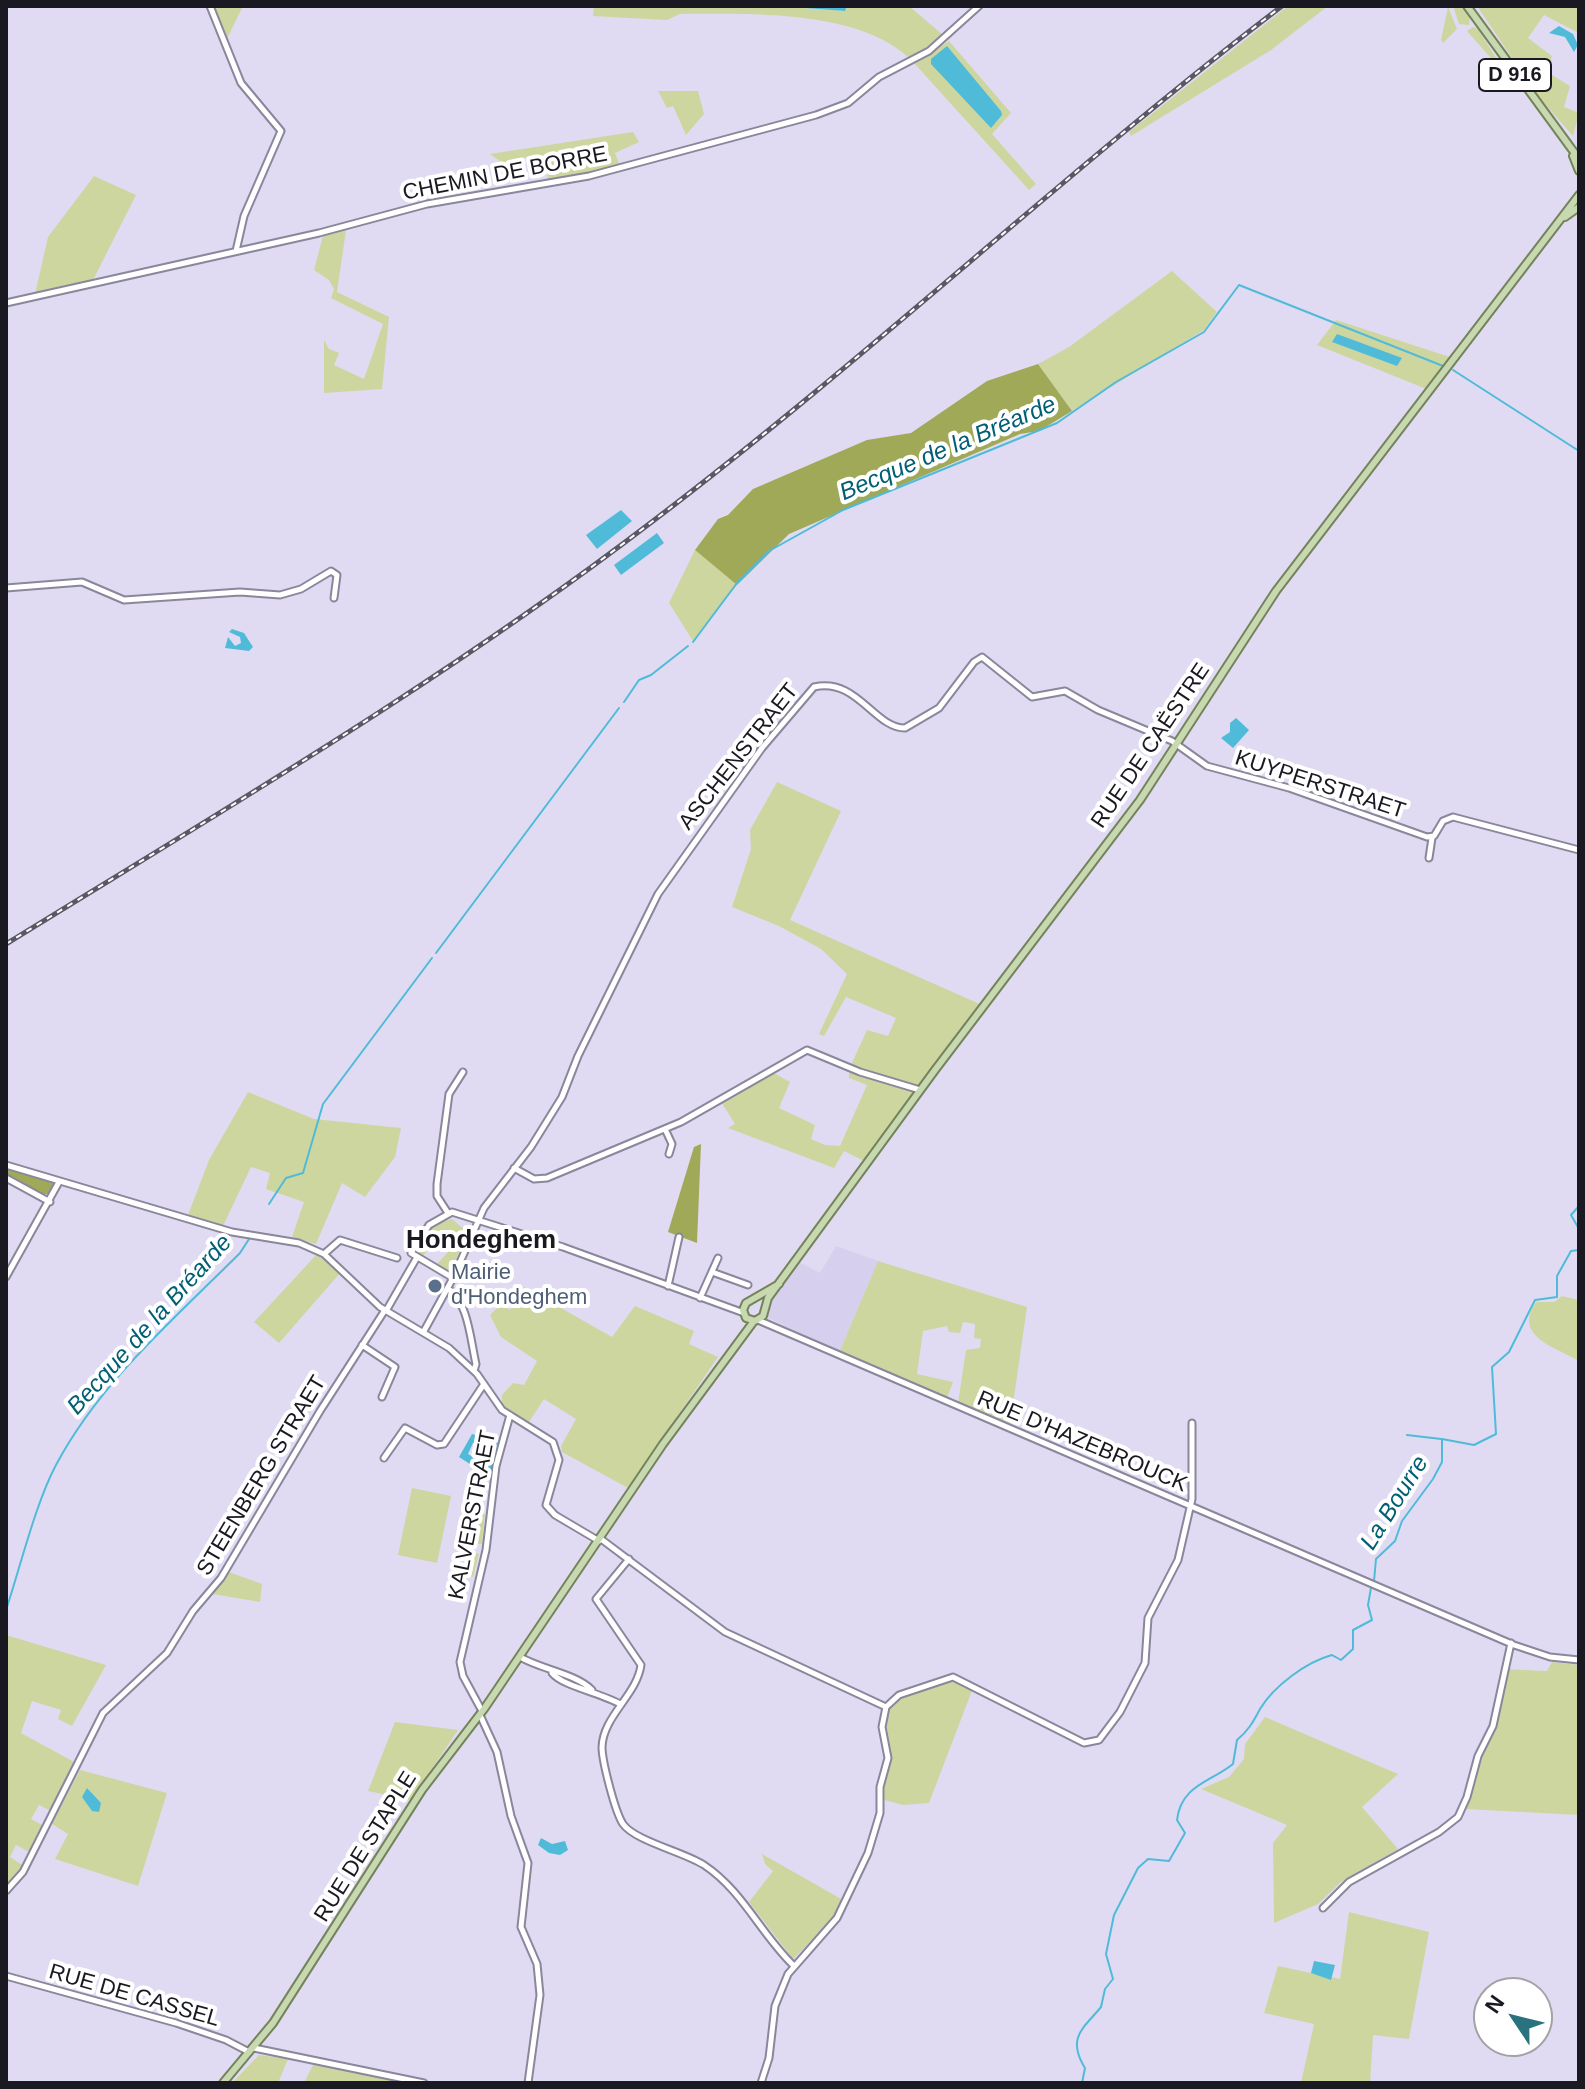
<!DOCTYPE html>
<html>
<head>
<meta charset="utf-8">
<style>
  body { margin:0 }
  #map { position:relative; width:1585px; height:2089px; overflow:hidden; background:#e0dbf2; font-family:Arial,sans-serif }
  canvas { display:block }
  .frame { position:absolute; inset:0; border:8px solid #1a1820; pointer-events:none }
  .north { position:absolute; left:1473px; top:1977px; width:80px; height:80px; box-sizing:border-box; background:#fff; border:2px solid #a3a3a6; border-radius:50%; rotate:305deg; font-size:22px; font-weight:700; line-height:32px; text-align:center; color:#1a1820 }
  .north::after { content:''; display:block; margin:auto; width:28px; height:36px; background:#2b727f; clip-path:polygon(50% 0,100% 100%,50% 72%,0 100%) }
</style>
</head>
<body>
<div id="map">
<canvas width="1585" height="2089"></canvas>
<div class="frame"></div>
<div class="north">N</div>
</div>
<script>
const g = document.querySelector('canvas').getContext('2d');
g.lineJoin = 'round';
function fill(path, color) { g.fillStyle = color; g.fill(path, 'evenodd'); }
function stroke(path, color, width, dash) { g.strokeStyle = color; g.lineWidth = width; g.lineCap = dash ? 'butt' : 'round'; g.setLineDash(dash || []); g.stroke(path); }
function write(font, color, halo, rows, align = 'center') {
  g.font = font + ' Arial,sans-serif'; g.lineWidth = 8; g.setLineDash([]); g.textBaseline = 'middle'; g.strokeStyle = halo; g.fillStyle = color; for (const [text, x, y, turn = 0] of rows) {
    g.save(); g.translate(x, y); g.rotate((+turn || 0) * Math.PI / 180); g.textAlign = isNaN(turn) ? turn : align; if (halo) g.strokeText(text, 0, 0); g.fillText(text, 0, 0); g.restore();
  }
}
fill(new Path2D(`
  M 836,1246 L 878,1261 L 839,1353 L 767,1317 L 771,1301 L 799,1262 L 820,1273 Z`), '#d6cfee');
fill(new Path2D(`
  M 212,6 L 243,6 L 225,43 Z
  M 594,6 L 779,6 L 845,11 L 847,6 L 909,6 L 943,35 L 910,59 C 858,9 747,14 680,14 L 667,20 L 593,16 Z
  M 1288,6 L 1328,6 L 1271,50 L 1131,136 L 1129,132 Z
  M 1453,6 L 1463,6 L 1470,18 L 1469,25 L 1459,24 Z
  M 1477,6 L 1579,6 L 1579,33 L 1544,15 L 1528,38 L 1552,56 L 1547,72 L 1570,86 L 1564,107 L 1579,113 L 1573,136 L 1537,95 Z
  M 1448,7 L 1457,29 L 1443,43 L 1441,40 Z
  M 1473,27 L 1478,29 L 1510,80 L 1467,31 Z
  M 949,41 L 1011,113 L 992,134 L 1036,184 L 1029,190 L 914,63 Z
  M 658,91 L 698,91 L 704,114 L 686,135 L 673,106 L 667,108 Z
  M 633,132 L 639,142 L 615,153 L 620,166 L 548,181 L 546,155 L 514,159 L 509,168 L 490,154 Z
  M 94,176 L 136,195 L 92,282 L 35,294 L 48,237 Z
  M 346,230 L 337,292 L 389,317 L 382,389 L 324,393 L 324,340 L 329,349 L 339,353 L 334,365 L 364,379 L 383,324 L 331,298 L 334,289 L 329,280 L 314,270 L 323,236 Z
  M 1172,271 L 1217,312 L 1204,330 L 1072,411 L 1038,364 L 1069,347 Z
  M 1336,320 L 1453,358 L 1429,390 L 1317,345 Z
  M 695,550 L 737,585 L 693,641 L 669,603 Z
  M 777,782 L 841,811 L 790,920 L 982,1005 L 918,1086 L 851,1065 L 867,1030 L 888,1036 L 896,1018 L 846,997 L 824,1036 L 819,1034 L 847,974 L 821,949 L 779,926 L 732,907 L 751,849 L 750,830 Z
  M 849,1071 L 914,1092 L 864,1161 L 844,1151 L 834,1168 L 728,1128 L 735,1124 L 720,1100 L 772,1072 L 790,1082 L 779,1108 L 815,1125 L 811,1139 L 825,1145 L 840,1146 L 867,1085 L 849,1078 Z
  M 248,1092 L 314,1119 L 401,1128 L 395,1157 L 365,1197 L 342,1183 L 316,1244 L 292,1237 L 304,1202 L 266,1189 L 270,1173 L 251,1167 L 223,1226 L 188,1215 L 209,1160 Z
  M 452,1219 L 466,1231 L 466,1235 L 452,1269 L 447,1270 L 437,1264 L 458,1241 L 443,1230 L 423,1256 L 415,1249 L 433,1225 Z
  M 317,1254 L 341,1272 L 279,1343 L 254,1322 Z
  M 878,1261 L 1027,1307 L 1010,1425 L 958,1403 L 966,1350 L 980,1348 L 981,1339 L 974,1338 L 975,1324 L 963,1322 L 960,1333 L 949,1332 L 947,1326 L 923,1331 L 917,1374 L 953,1382 L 947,1398 L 839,1353 Z
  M 524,1287 L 612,1337 L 635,1306 L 694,1331 L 689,1344 L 718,1357 L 628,1488 L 562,1452 L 561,1446 L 576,1419 L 544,1399 L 529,1422 L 502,1405 L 502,1395 L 513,1383 L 524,1385 L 537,1361 L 501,1337 L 490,1315 L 501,1304 L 510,1310 Z
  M 1562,1296 L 1579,1300 L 1579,1361 C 1553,1346 1513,1336 1536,1302 L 1554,1302 Z
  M 412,1488 L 451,1496 L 437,1563 L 398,1555 Z
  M 470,1513 L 485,1514 L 482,1544 L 467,1543 Z
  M 469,1551 L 479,1554 L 473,1577 L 462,1574 Z
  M 229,1572 L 262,1584 L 260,1602 L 212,1594 Z
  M 6,1635 L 106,1665 L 72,1726 L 58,1719 L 61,1710 L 32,1701 L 21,1733 L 76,1763 L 53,1812 L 39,1805 L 31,1819 L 46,1827 L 31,1853 L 16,1845 L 10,1857 L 24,1866 L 6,1889 Z
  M 1552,1662 L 1579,1665 L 1579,1815 L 1466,1809 L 1479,1759 L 1496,1727 L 1504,1669 L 1547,1671 Z
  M 954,1679 L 973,1688 L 929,1803 L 903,1805 L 881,1799 L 891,1755 L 884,1725 L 888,1709 L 901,1696 Z
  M 1265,1717 L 1398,1774 L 1362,1807 L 1398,1849 L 1341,1882 L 1318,1904 L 1274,1923 L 1273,1843 L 1287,1825 L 1201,1789 L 1229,1777 L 1244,1759 L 1245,1744 Z
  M 395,1722 L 458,1730 L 411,1800 L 368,1791 Z
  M 80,1770 L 167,1793 L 138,1886 L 55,1859 L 68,1834 L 52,1824 Z
  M 762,1854 L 843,1900 L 827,1926 L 793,1959 L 749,1902 L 773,1871 L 765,1864 Z
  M 1349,1912 L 1429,1932 L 1409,2039 L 1373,2035 L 1370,2083 L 1301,2083 L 1314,2024 L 1264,2013 L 1278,1966 L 1340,1979 Z
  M 259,2055 L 288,2059 L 278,2083 L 232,2083 Z
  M 314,2063 L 393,2078 L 400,2083 L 304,2083 Z`), '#ced6a0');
fill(new Path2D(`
  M 1038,364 L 1072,411 L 1039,431 L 1020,434 L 789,534 L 737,585 L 695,550 L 718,519 L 728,515 L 753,489 L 867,440 L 911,433 L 987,381 Z
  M 701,1144 L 697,1243 L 668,1232 L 694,1147 Z
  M 6,1168 L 56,1183 L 53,1193 C 36,1198 20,1185 6,1176 Z`), '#a0a957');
fill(new Path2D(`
  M 779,6 L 847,6 L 845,11 Z
  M 1559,26 L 1573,34 L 1578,45 L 1574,52 L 1565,37 L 1549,33 Z
  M 947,46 L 1001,111 L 1002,115 L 991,128 L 931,64 L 931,59 Z
  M 1337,334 L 1402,358 L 1397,366 L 1332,342 Z
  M 621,510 L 632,521 L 597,549 L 586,535 Z
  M 657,533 L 664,543 L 621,575 L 614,565 Z
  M 232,629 L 244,633 L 253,647 L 249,651 L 225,648 L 228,637 L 235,646 L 241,643 L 240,637 L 229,632 Z
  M 1236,718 L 1249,730 L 1233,748 L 1221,738 L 1230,732 L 1230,723 Z
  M 472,1434 L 485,1438 L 483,1444 L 473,1443 L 468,1454 L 483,1463 L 490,1451 L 485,1444 L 487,1439 L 498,1443 L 492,1473 L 487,1475 L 459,1457 Z
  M 87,1788 L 101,1803 L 99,1812 L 92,1811 L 82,1797 Z
  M 541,1838 L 552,1844 L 565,1841 L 568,1850 L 560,1855 L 549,1853 L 538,1845 Z
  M 1314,1961 L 1335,1965 L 1331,1980 L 1311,1973 Z`), '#4fbbd9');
stroke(new Path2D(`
  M 1453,370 L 1579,451
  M 693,642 L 737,583 L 769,551 L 843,510 L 1057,423 L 1116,382 L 1204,332 L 1239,285 L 1443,366
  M 624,702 L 639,680 L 651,675 L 688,646
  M 436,953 L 619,708
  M 1579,1189 L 1579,1199
  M 269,1204 L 286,1178 L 303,1173 L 323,1104 L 432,958
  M 1579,1206 L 1571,1215 L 1579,1229
  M 1407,1435 L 1441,1439
  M 1374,1581 L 1376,1559 L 1395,1541 L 1402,1521 L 1433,1479 L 1442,1462 L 1442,1439 L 1474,1445 L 1496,1434 L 1492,1367 L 1509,1352 L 1535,1300 L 1557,1297 L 1557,1276 L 1571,1251 L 1579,1250
  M 6,1610 C 20,1568 36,1502 56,1465 C 100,1382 174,1319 240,1253 L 249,1239
  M 1082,2083 L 1085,2068 C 1066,2037 1084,2028 1101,2007 L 1105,1989 L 1113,1979 L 1106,1954 L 1114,1915 L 1138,1868 L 1148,1859 L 1169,1861 L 1185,1833 L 1177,1820 C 1181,1785 1211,1782 1233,1764 L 1237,1740 C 1249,1730 1253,1722 1260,1709 C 1274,1686 1306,1662 1332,1655 L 1341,1660 L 1353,1649 L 1353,1630 L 1372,1620 L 1368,1605 L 1371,1588`), '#4fbbd9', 2);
const minor = new Path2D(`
  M 210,6 L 241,83 L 281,131 L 244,216 L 236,251
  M 6,303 L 319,233 L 427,204 L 589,176 L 816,115 L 848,103 L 879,77 L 929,51 L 979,6
  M 6,588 L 82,582 L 124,600 L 240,592 L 280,595 L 301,589 L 331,571 L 337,575 L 334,598
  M 1429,858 L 1432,838
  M 665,1129 L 672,1144 L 669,1154
  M 6,1165 L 232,1232 L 299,1243 L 324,1254 L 380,1307 L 449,1348 L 477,1374 L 502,1410 L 553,1442 L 559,1460 L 546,1505 L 555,1515 L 599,1541
  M 514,1168 L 534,1179 L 547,1178 L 681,1122 L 807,1050 L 860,1072 L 920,1090
  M 6,1178 L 50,1202
  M 448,1213 L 437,1196 L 437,1184 L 449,1094 L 463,1072
  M 324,1254 L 340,1240 L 397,1258
  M 712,1272 L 748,1285
  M 6,1277 L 59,1182
  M 453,1278 L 411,1253 L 429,1225 L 452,1212 L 563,1247 L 744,1313
  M 668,1286 L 679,1237
  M 448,1289 C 468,1300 471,1343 476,1364 L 474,1371
  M 700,1298 L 718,1258
  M 386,1311 L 416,1259
  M 758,1320 L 1514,1645 L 1550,1657 L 1579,1660
  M 424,1331 L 453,1278 L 484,1208 L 531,1147 L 562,1097 L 578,1056 L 658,894 L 762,748 L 814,687 C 857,677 874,728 905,728 L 939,708 L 974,662 L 982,657 L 1032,697 L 1065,691 L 1098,710 L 1172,741 L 1207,766 L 1289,788 L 1427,837 L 1434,836 L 1443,821 L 1453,817 L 1579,850
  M 362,1345 L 395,1367 L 382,1397
  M 384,1458 L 405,1428 L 437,1445 L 444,1444 L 484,1384
  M 601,1539 L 725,1632 L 886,1707
  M 629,1559 L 596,1599 L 641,1665 C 637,1695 603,1716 602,1747 C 602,1761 615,1812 623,1824 C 635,1841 684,1852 704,1865 C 743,1891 760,1933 793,1965
  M 520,1657 C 543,1670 577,1674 592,1690
  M 552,1673 C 562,1686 601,1693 620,1704
  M 482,1711 L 463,1676 L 460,1662 L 486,1550 L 496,1466 L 510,1415
  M 480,1715 L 497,1752 L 511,1816 L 528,1863 L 521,1927 L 537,1964 L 540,1995 L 528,2083
  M 6,1891 L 23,1872 L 103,1713 L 167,1653 L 193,1611 L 221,1578 L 320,1411 L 385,1310
  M 1323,1908 L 1349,1882 L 1439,1832 L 1458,1817 L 1467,1797 L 1478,1756 L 1493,1726 L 1511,1643
  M 6,1976 L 176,2023 L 226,2040 L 249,2052
  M 254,2048 L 424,2083
  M 761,2083 L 769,2058 L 775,2006 L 788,1974 L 837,1918 L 868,1853 L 880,1813 L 880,1787 L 888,1758 L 882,1727 L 886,1707 L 899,1695 L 953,1677 L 1084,1743 L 1099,1740 L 1120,1712 L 1145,1663 L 1148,1618 L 1178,1560 L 1192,1499 L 1192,1423`);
const major = new Path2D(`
  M 1467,6 L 1579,159
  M 1573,156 L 1579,171
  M 1565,217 L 1579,207
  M 779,1284 L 746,1303 L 743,1310 L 746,1318 L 755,1321 L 763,1316 L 768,1298 L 935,1070 L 1140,800 L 1276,591 L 1579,195
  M 223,2083 L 273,2023 L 422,1790 L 484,1709 L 663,1444 L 754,1321`);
stroke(minor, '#8a869b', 9);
stroke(major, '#73845b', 10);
stroke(minor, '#fff', 5);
stroke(major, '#c8d8b0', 6);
const rail = new Path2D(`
  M 6,944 C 225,809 448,678 653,521 C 869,357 1067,170 1282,6`);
stroke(rail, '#5b5865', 5);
stroke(rail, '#fff', 2, [6]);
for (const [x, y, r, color] of [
  [435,1286,8,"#5c6f8a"]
]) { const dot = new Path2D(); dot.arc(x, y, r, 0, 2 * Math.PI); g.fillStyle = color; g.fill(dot); stroke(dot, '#fff', 3); }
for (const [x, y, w] of [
  [1515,75,72]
]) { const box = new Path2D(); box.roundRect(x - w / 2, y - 16, w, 32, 6); g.fillStyle = '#fff'; g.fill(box); stroke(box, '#1a1820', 2); }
write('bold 20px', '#1a1820', null, [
  ["D 916",1515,75]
]);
write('22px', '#1a1820', '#fff', [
  ["CHEMIN DE BORRE",505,174,-11],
  ["RUE DE CAËSTRE",1151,746,-56],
  ["ASCHENSTRAET",739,757,-52],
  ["KUYPERSTRAET",1320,785,18],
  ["RUE D'HAZEBROUCK",1082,1442,23],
  ["STEENBERG STRAET",262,1476,-59],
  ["KALVERSTRAET",473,1515,-79],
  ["RUE DE STAPLE",366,1847,-58],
  ["RUE DE CASSEL",134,1996,16]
]);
write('22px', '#4e5e75', '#fff', [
  ["Mairie",451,1273],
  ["d'Hondeghem",451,1298]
], 'left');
write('italic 24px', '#005f74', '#fff', [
  ["Becque de la Bréarde",948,449,-23],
  ["Becque de la Bréarde",150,1325,-48],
  ["La Bourre",1395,1503,-58]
]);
write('bold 26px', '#1a1820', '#fff', [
  ["Hondeghem",481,1241]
]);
</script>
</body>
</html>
